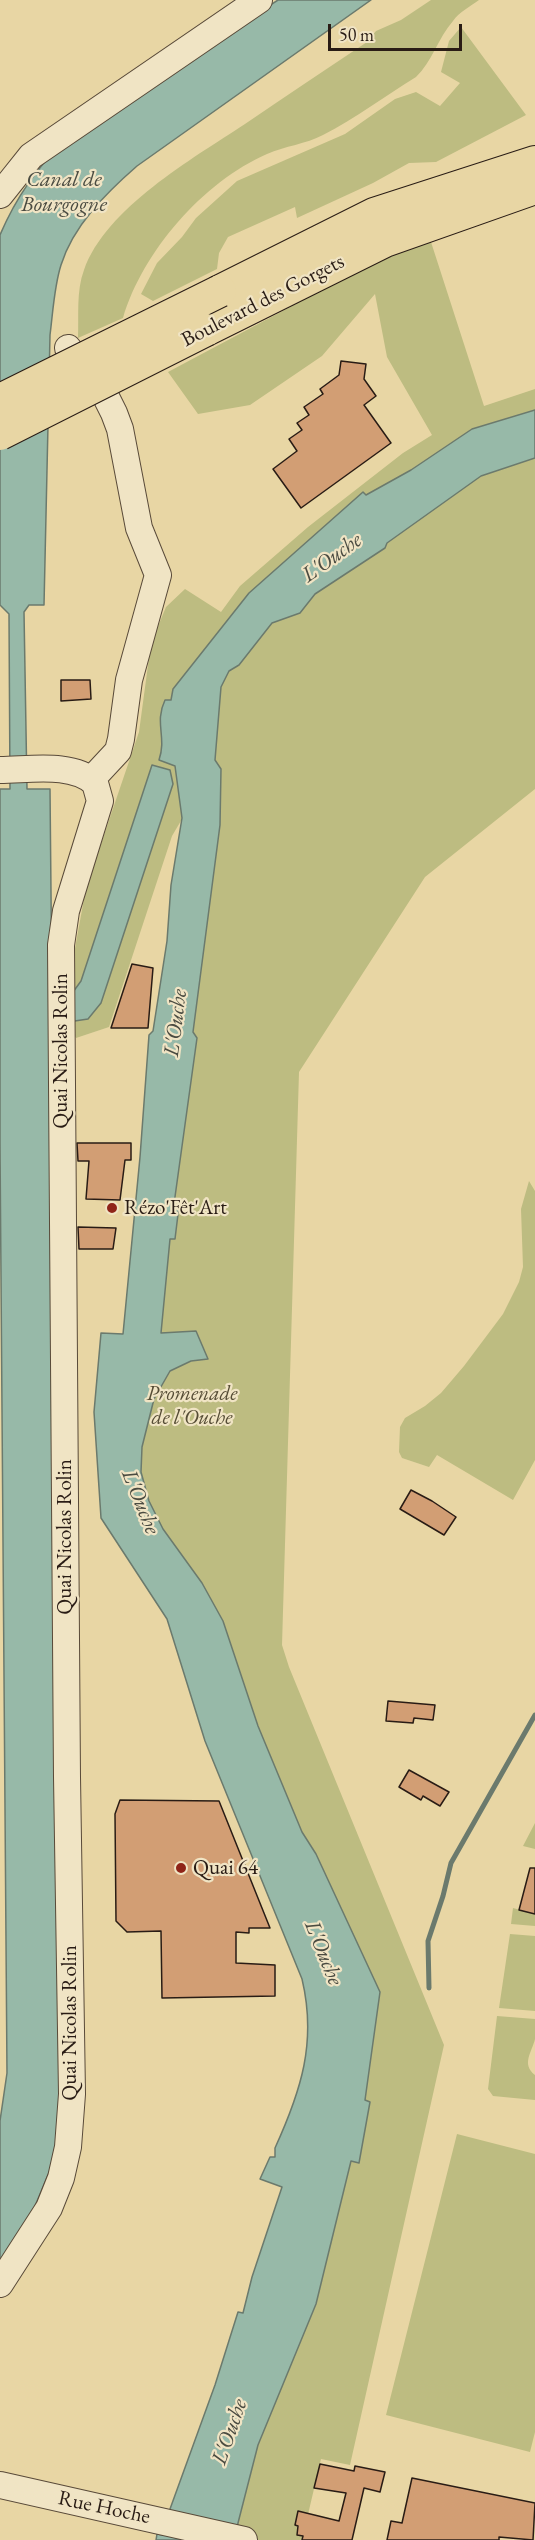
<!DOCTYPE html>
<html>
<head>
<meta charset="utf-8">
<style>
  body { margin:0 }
  #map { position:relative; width:535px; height:2540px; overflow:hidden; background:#e8d6a4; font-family:"EB Garamond",serif }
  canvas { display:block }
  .scale { position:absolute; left:328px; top:24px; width:134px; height:27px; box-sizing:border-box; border:3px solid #291c15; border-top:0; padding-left:8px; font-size:18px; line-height:21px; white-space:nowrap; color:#291c15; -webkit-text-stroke:4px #f0e4c4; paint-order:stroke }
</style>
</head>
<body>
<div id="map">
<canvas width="535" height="2540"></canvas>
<div class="scale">50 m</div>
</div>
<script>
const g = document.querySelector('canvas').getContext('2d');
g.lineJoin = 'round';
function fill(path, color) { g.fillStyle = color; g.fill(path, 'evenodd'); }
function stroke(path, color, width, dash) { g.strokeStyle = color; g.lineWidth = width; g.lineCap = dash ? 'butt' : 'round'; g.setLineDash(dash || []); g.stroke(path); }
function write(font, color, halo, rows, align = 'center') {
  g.font = font + ' "EB Garamond",serif'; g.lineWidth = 4.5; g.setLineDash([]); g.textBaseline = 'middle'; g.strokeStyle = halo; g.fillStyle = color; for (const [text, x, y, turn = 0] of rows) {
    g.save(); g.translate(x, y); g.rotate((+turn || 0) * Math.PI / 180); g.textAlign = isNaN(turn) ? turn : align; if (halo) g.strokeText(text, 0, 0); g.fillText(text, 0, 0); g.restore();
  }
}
fill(new Path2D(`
  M 431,0 L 479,0 C 471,6 459,12 453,21 C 438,38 432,62 416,77 C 385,96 356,118 323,135 C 306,144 285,146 267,154 C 203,182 143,251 123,318 L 78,338 C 79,316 76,291 84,270 C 106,208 192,159 245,124 C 285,97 326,69 367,42 L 376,31 L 401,20 Z
  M 461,27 L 526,115 L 436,162 L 409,163 L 373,183 L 297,218 L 295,207 L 228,237 L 219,253 L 217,269 L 153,301 L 141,294 L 157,263 L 182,237 L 196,218 L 237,181 L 345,134 L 395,99 L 416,92 L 440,106 L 460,83 L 441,72 L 449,41 Z
  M 431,242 L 484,406 L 535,389 L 535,789 L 425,877 L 299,1072 L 282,1645 L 289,1667 L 444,2045 L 350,2465 L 321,2459 L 302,2540 L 156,2540 L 157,2534 L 163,2535 L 164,2533 L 170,2509 L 215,2385 L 238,2312 L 243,2313 L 252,2277 L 282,2187 L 260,2179 L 270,2157 L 275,2157 L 275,2148 C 301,2091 317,2042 302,1979 L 205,1741 L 167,1619 L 101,1518 L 94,1412 L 101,1333 L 123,1334 L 140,1157 L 149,1035 L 153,1031 L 167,941 L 171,885 L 175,868 L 182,819 L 172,836 L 109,1027 L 76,1038 L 68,1026 L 67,992 L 86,888 L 139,732 L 151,643 L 166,607 L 185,589 L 221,612 L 240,586 L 308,527 L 403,453 L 432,435 L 387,357 L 375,294 L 322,356 L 250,405 L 198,414 L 168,372 L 384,257 Z
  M 529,1181 L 535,1191 L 535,1460 L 513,1500 L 437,1455 L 429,1467 L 402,1458 L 399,1452 L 400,1427 L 405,1418 L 425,1406 L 441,1393 L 464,1366 L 503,1314 L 519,1282 L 523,1267 L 521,1209 Z
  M 535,1823 L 535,1849 L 523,1846 Z
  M 513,1908 L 535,1914 L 535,1926 L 511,1924 Z
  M 510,1934 L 535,1936 L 535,2011 L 499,2008 Z
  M 497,2016 L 535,2019 C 535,2026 535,2033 535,2039 C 532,2052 521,2064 535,2075 L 535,2100 L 493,2096 L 488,2089 Z
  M 457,2134 L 535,2154 L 535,2432 L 530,2452 L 386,2415 Z`), '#bdbc81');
const water = new Path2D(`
  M 278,0 L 371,0 L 137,166 C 106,193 73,226 61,265 C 54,287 53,312 50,335 L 44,605 L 29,605 L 24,612 L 27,789 L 50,789 L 52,997 L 68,999 L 81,981 L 152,765 L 170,770 L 173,784 L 101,1003 L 88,1019 L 68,1022 L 62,2086 L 55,2158 L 30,2218 L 0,2267 L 0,2121 L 7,2073 L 0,1144 L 0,789 L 10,789 L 9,614 L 0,605 L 0,235 C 17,195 36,171 65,138 Z
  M 535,410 L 535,458 L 481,476 L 387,543 L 385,548 L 315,594 L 300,613 L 272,623 L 239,665 L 229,671 L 221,687 L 215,760 L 221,769 L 220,825 L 193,1032 L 197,1038 L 174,1204 L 179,1206 L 175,1239 L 170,1239 L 161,1333 L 196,1331 L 208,1359 L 191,1361 L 170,1371 L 154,1399 L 142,1447 L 141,1472 L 149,1501 L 163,1529 L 202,1583 L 223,1621 L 258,1726 L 302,1832 L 316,1854 L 380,1992 L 365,2100 L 370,2102 L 359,2163 L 351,2161 L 316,2304 L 258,2445 L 238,2523 L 235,2540 L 156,2540 L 157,2534 L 163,2535 L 164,2533 L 170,2509 L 215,2385 L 238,2312 L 243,2313 L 252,2277 L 282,2187 L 260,2179 L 270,2157 L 275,2157 L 275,2148 C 301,2091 317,2042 302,1979 L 205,1741 L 167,1619 L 101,1518 L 94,1412 L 101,1333 L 123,1334 L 140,1157 L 149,1035 L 153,1031 L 167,941 L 171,885 L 182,818 L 175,766 L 159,760 C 167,737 154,723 165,700 L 171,700 L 173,689 L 249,593 L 363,492 L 366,495 L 411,470 L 472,429 Z`);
fill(water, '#97b9a8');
stroke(water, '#6b7a6d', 1.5);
stroke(new Path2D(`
  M 429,1988 L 428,1941 L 443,1896 L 451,1863 L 535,1715`), '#6b7a6d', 5);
const building = new Path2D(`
  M 341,361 L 366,364 L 364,379 L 376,396 L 364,405 L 391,443 L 301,508 L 273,469 L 297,451 L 289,439 L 302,430 L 297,423 L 309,415 L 304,407 L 323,394 L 320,389 L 339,375 Z
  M 61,680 L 90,680 L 91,699 L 61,701 Z
  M 132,964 L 153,968 L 148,1028 L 111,1028 Z
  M 77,1143 L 131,1143 L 131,1160 L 125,1160 L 120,1200 L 86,1199 L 89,1161 L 78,1161 Z
  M 78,1227 L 116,1228 L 113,1249 L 79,1249 Z
  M 411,1490 L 432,1501 L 456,1517 L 444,1535 L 400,1509 Z
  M 388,1701 L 435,1705 L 433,1720 L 414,1718 L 413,1723 L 386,1721 Z
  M 409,1770 L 449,1792 L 440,1806 L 423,1796 L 421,1800 L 399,1787 Z
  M 120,1800 L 219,1801 L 270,1928 L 249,1928 L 249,1933 L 236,1932 L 236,1963 L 275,1965 L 275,1996 L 162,1998 L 161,1931 L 127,1932 L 116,1921 L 115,1814 Z
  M 530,1868 L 535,1868 L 535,1914 L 519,1910 Z
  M 320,2464 L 354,2471 L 355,2466 L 385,2472 L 380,2492 L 364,2488 L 352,2540 L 302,2540 L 303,2536 L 297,2535 L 298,2526 L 295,2525 L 298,2511 L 339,2521 L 346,2493 L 314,2488 Z
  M 412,2478 L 535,2503 L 533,2540 L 499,2537 L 499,2540 L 387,2540 L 391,2521 L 402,2523 Z`);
fill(building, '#d29e74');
stroke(building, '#291c15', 1.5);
const minor = new Path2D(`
  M 0,195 L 31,156 L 259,0
  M 68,348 L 106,397 L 114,413 L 120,429 L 139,528 L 158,575 L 129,680 L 121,739 L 118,751 L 91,780
  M 0,770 C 30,770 72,762 95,783 L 100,801 L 66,911 L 61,945 L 67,1777 L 72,2094 L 68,2147 L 61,2178 L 49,2208 L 0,2284
  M 0,2485 L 244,2540`);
const major = new Path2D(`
  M 220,291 L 374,214 L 535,162
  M 206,330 L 385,241 L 535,188`);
stroke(minor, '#594a39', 28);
stroke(major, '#291c15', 34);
stroke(minor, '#f0e4c4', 26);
stroke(major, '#e8d6a4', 32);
const majorBridge = new Path2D(`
  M 0,400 L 220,291
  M 0,434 L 206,330`);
stroke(majorBridge, '#291c15', 34, []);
stroke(majorBridge, '#e8d6a4', 32);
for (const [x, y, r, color] of [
  [112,1208,6,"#8f2418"],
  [181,1868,6,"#8f2418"]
]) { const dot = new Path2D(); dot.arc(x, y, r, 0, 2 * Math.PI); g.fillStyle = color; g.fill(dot); stroke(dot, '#f0e4c4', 2); }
write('21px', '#291c15', '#f0e4c4', [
  ["Boulevard des Gorgets",263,301,-27],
  ["Quai Nicolas Rolin",61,1051,-90],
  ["Quai Nicolas Rolin",65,1537,-90],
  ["Quai Nicolas Rolin",70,2023,-90],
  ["Rue Hoche",104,2508,12]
]);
write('21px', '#291c15', '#f0e4c4', [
  ["Rézo'Fêt'Art",124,1208],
  ["Quai 64",193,1868]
], 'left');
write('italic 21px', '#554c35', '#f0e4c4', [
  ["Promenade",192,1394],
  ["de l'Ouche",192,1418]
]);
write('italic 22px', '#4a4b41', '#f0e4c4', [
  ["Canal de",64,180],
  ["Bourgogne",64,205],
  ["L'Ouche",332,558,-36],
  ["L'Ouche",176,1023,-83],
  ["L'Ouche",140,1502,68],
  ["L'Ouche",323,1953,68],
  ["L'Ouche",230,2432,-71]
]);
</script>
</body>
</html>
